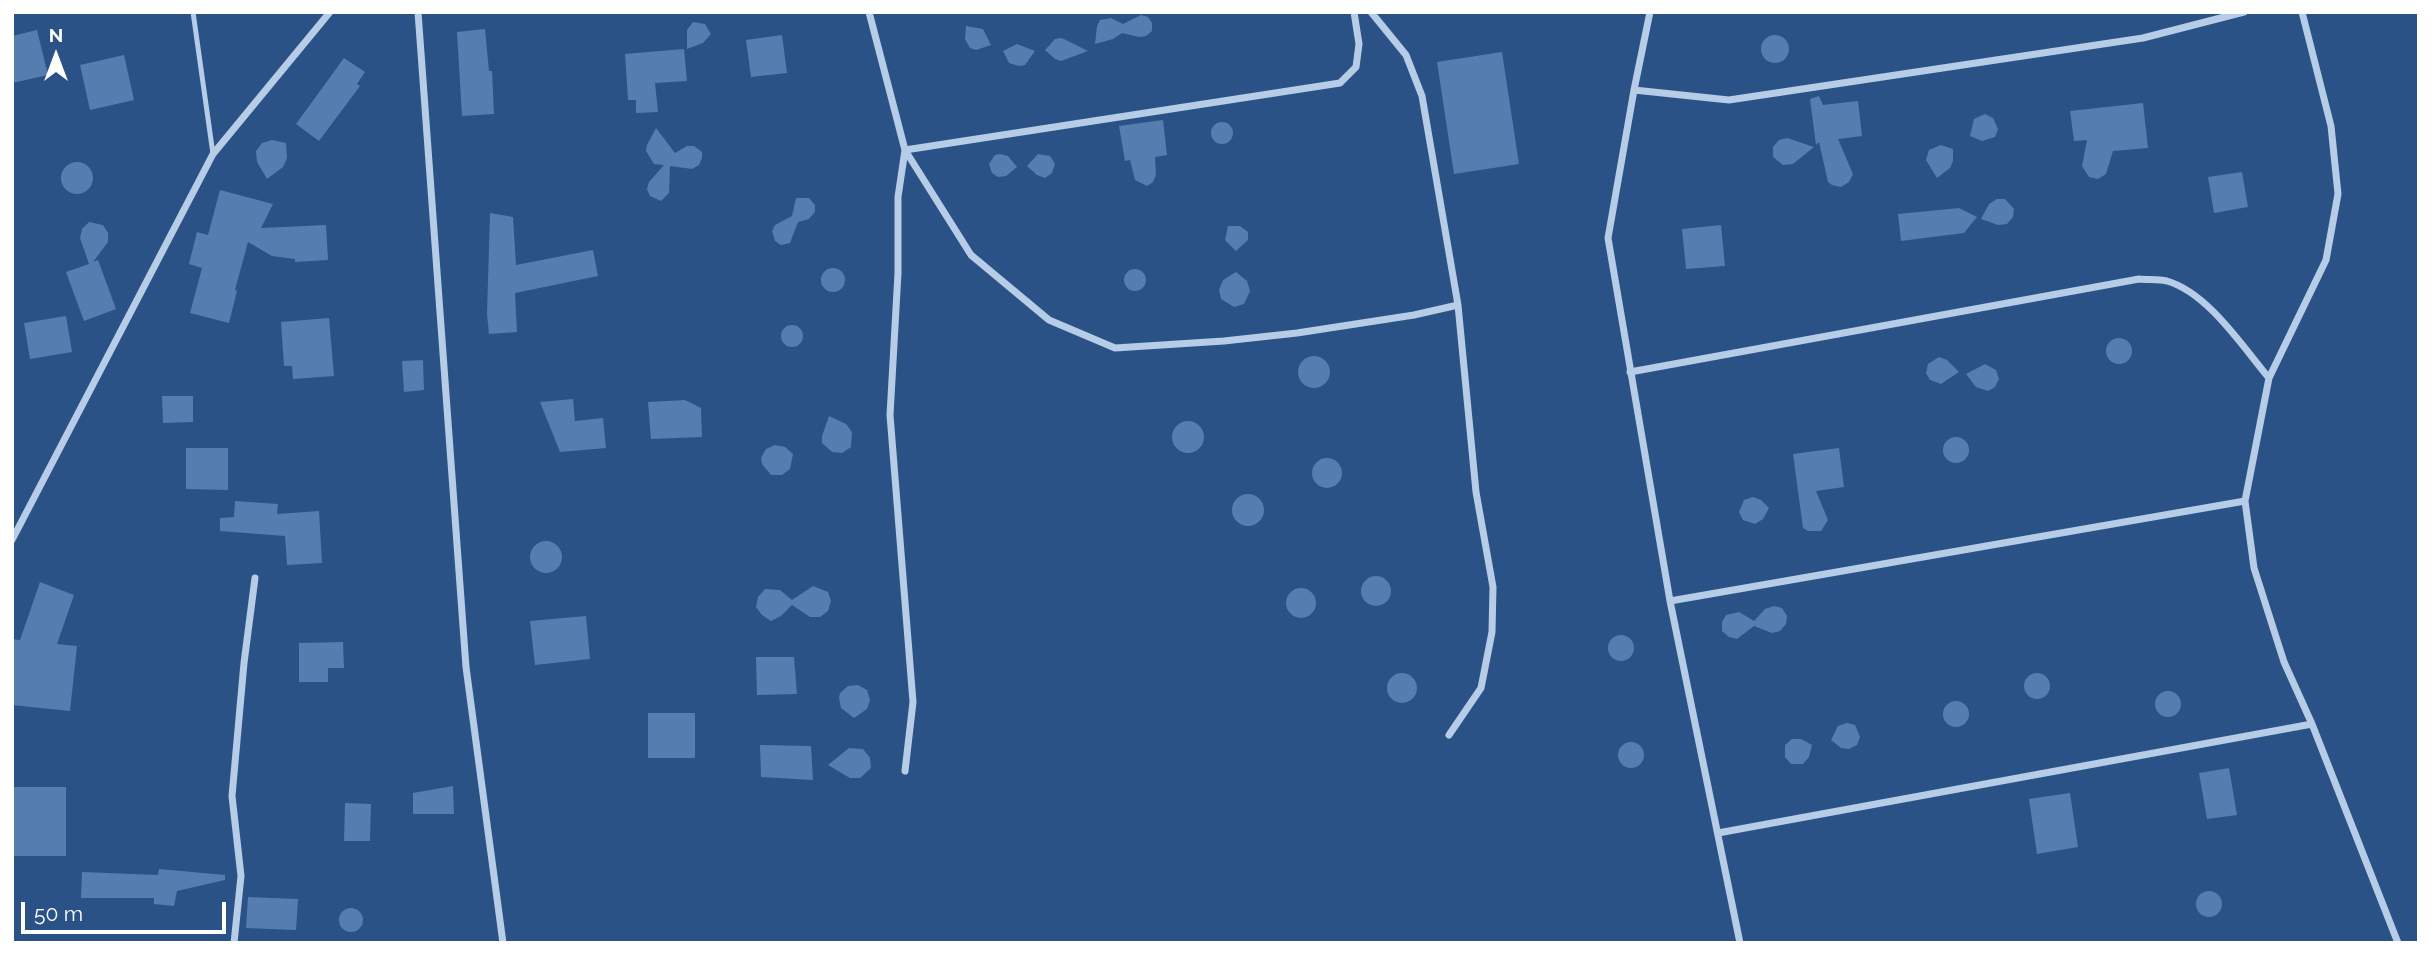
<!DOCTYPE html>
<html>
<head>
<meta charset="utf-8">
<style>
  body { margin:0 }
  #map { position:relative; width:2431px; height:955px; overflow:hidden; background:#2a5286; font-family:Raleway,sans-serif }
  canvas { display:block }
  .frame { position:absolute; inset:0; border:14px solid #fff; pointer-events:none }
  .north { position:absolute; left:21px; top:21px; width:70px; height:70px; -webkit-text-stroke:5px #2a5286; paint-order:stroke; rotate:0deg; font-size:19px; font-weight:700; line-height:28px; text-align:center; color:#fff }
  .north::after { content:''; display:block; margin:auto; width:24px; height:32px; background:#fff; clip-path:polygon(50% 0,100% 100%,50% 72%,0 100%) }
  .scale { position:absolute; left:21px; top:902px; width:205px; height:32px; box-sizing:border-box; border:4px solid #fff; border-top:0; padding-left:9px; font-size:21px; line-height:24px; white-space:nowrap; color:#fff; -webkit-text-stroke:5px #2a5286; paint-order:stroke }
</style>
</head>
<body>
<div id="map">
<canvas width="2431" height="955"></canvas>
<div class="frame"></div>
<div class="north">N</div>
<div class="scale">50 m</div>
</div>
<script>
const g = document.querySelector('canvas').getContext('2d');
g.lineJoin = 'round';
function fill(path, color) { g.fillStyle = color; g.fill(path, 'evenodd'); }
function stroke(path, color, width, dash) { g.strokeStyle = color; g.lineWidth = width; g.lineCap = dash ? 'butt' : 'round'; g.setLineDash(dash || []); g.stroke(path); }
fill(new Path2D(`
  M 1141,15 L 1148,17 L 1152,23 L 1152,31 L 1146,36 L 1139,37 L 1122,33 L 1113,39 L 1095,44 L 1097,26 L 1100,20 L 1111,18 L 1123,24 Z
  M 693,22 L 705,24 L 711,34 L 703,43 L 687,49 L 687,30 Z
  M 966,26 L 983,29 L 991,45 L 976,50 L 970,48 L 965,39 Z
  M 485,29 L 489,71 L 492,71 L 494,114 L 462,116 L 457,32 Z
  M 37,30 L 48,75 L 12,83 L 12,36 Z
  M 782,35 L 787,73 L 751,77 L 746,40 Z
  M1761 49a14 14 0 1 1 28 0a14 14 0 1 1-28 0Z
  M 1060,38 L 1064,39 L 1088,51 L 1061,61 L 1055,59 L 1045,50 L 1055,39 Z
  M 1017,44 L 1035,51 L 1025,65 L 1019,66 L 1009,63 L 1003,51 Z
  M 684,49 L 687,81 L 655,83 L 658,112 L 636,113 L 636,100 L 628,100 L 625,54 Z
  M 1502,52 L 1519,164 L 1454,174 L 1437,62 Z
  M 124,55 L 134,100 L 90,110 L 80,65 Z
  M 344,58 L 365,72 L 357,84 L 360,86 L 319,141 L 296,124 Z
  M 1819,96 L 1823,105 L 1858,101 L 1862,136 L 1838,139 L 1853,174 L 1849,182 L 1841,187 L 1832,185 L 1828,182 L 1819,142 L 1816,145 L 1810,99 Z
  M 2143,103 L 2148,148 L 2113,151 L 2106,174 L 2098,179 L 2089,177 L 2082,166 L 2087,140 L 2074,141 L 2070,111 Z
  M 1985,114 L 1993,118 L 1998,129 L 1995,137 L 1982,141 L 1970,136 L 1974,119 Z
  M 1163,120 L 1167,155 L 1155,157 L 1156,175 L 1153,182 L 1147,186 L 1135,180 L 1130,160 L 1125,161 L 1119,126 Z
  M1211 133a11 11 0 1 1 22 0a11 11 0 1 1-22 0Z
  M 656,128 L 675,153 L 687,146 L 694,146 L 702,152 L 702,158 L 699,165 L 692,169 L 670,166 L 669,193 L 661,201 L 650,196 L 647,189 L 649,182 L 664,165 L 654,164 L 646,151 L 647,145 Z
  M 1787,138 L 1814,147 L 1793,164 L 1783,165 L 1773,157 L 1773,147 L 1779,140 Z
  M 272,140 L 286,143 L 287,158 L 283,167 L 267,179 L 257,162 L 256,151 L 262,143 Z
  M 1941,145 L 1953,149 L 1953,161 L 1950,168 L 1937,178 L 1926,160 L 1929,150 Z
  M 1000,154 L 1008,156 L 1017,167 L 1006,176 L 998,177 L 992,173 L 989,164 L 995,155 Z
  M 1038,154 L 1050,156 L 1055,164 L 1052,173 L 1045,178 L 1037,175 L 1027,166 Z
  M61 178a16 16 0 1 1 32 0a16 16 0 1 1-32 0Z
  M 2242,172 L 2248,207 L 2214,213 L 2208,177 Z
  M 220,190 L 273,204 L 261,228 L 326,225 L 328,260 L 295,262 L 295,259 L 272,256 L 248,242 L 235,290 L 237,291 L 229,323 L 190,313 L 202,268 L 189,264 L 197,232 L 208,235 Z
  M 796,198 L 809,198 L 815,205 L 815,212 L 809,219 L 798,222 L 790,243 L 781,245 L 775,241 L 772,231 L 775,225 L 792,216 Z
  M 1997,199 L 2005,199 L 2014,209 L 2013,217 L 2007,224 L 1998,225 L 1981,219 L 1989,204 Z
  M 1959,208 L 1977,217 L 1964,233 L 1901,241 L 1898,214 Z
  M 490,213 L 513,217 L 516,265 L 593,250 L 598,276 L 515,293 L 517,332 L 489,334 L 487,314 Z
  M 89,222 L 103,225 L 108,233 L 108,242 L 93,262 L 98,260 L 116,309 L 84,321 L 66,272 L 89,264 L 80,238 L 82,229 Z
  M 1721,225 L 1725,266 L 1686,269 L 1682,229 Z
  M 1228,226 L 1240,226 L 1248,232 L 1248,240 L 1236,251 L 1225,240 Z
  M821 280a12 12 0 1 1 24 0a12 12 0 1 1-24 0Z
  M1124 280a11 11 0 1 1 22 0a11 11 0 1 1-22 0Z
  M 1236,272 L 1247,281 L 1250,291 L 1244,304 L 1234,307 L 1221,299 L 1219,290 L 1223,280 Z
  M 66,316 L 72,352 L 30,359 L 24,323 Z
  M 329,318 L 334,376 L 293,379 L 292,366 L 284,366 L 281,322 Z
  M781 336a11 11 0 1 1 22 0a11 11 0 1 1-22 0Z
  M2106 351a13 13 0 1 1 26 0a13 13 0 1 1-26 0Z
  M1298 372a16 16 0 1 1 32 0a16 16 0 1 1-32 0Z
  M 1939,357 L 1947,360 L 1959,372 L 1941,384 L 1930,380 L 1926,373 L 1928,364 Z
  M 423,360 L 424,390 L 404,392 L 402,361 Z
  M 1985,364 L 1996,370 L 1999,379 L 1995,387 L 1988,391 L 1976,387 L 1966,374 Z
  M 162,396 L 193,396 L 193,422 L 163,423 Z
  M 573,399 L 575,421 L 603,418 L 606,448 L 560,452 L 540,402 Z
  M 685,400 L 701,408 L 702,437 L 651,439 L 648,402 Z
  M 829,416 L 846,424 L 852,432 L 851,447 L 842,453 L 832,452 L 822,443 L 822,436 Z
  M1172 437a16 16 0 1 1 32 0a16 16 0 1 1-32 0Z
  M1943 450a13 13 0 1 1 26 0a13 13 0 1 1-26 0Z
  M 775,445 L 785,447 L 793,454 L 790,469 L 782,475 L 771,475 L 762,464 L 761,458 L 766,449 Z
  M 186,448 L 228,448 L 228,490 L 186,489 Z
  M 1839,448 L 1844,487 L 1816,491 L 1828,520 L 1821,531 L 1808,531 L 1803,528 L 1793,454 Z
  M1312 473a15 15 0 1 1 30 0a15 15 0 1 1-30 0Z
  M1232 510a16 16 0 1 1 32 0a16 16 0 1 1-32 0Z
  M 1753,497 L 1761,500 L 1769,508 L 1763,519 L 1755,524 L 1743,520 L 1739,512 L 1744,500 Z
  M 235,501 L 278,504 L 277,514 L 319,511 L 322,563 L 287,565 L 285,536 L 220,531 L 220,518 L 234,517 Z
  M530 557a16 16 0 1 1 32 0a16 16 0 1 1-32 0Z
  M1361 591a15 15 0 1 1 30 0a15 15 0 1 1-30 0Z
  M 40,582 L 74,595 L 57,644 L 77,646 L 70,711 L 12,705 L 12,639 L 20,640 Z
  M 813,586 L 828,592 L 831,601 L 828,611 L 820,617 L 810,617 L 792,605 L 781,616 L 771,621 L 762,615 L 756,607 L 758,597 L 765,589 L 780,590 L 792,600 Z
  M1286 603a15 15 0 1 1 30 0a15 15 0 1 1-30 0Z
  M 1774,606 L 1782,608 L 1787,616 L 1786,624 L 1780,631 L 1772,633 L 1754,626 L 1737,639 L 1729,637 L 1722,631 L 1722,622 L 1726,615 L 1739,612 L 1754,621 L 1765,609 Z
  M 586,616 L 590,659 L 535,665 L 530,621 Z
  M1608 648a13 13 0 1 1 26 0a13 13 0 1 1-26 0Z
  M 343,642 L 344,668 L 328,668 L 328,682 L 299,682 L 299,643 Z
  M 756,657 L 794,657 L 797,694 L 757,695 Z
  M1387 688a15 15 0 1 1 30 0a15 15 0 1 1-30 0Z
  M2024 686a13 13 0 1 1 26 0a13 13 0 1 1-26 0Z
  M 858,685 L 867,690 L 870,700 L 867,709 L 854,718 L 841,708 L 839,698 L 840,693 L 848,686 Z
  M2155 704a13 13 0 1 1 26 0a13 13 0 1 1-26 0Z
  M1943 714a13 13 0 1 1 26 0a13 13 0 1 1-26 0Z
  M 648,713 L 695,713 L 695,758 L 648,758 Z
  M 1847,723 L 1855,725 L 1860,737 L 1857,745 L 1849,749 L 1841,748 L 1831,740 L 1838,726 Z
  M 1792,739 L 1801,739 L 1812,745 L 1809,757 L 1803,764 L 1791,764 L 1785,757 L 1785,745 Z
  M1618 755a13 13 0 1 1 26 0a13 13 0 1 1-26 0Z
  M 760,745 L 811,746 L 813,780 L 761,777 Z
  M 849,748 L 863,749 L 870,758 L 871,768 L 860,778 L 850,778 L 828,765 Z
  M 2229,768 L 2237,815 L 2207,819 L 2199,773 Z
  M 453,786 L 454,814 L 413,814 L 413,793 Z
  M 12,787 L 66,787 L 66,856 L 12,856 Z
  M 2070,793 L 2078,847 L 2037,854 L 2029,799 Z
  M 345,803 L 371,804 L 370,841 L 344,841 Z
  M 159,869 L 225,875 L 225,880 L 177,891 L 174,906 L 154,904 L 154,898 L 81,898 L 82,872 L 158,875 Z
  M2196 904a13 13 0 1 1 26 0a13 13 0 1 1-26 0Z
  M 248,897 L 298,899 L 296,930 L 246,928 Z
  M339 920a12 12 0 1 1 24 0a12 12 0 1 1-24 0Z`), '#567daf');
stroke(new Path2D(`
  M 193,12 L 213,154`), '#b6cce7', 5);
stroke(new Path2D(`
  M 418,12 L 466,667 L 503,943
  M 869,12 L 905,150 L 898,197 L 898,273 L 890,415 L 913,702 L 905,771
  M 1354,12 L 1359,44 L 1356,67 L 1340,83 L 905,150 L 971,255 L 1049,320 L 1115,348 L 1224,341 L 1297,333 L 1414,315 L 1458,305
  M 1371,12 L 1406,55 L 1422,96 L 1458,305 L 1476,492 L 1493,587 L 1492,632 L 1481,688 L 1449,735
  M 1650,12 L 1634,90 L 1608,238 L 1670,601 L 1740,943
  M 2302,12 L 2331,126 L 2338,194 L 2326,260 L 2269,378 L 2245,501 L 2254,568 L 2284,662 L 2312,724 L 2398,943
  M 1634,90 L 1729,100 L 2143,38 L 2244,12
  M 1630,372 L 2139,279 C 2148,280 2158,279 2167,281 C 2208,293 2242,346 2269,378
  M 12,540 L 213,154 L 330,12
  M 1670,601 L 2245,501
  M 1718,833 L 2312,724
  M 234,943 L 241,876 L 232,796 L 244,663 L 255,578`), '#b6cce7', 7);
</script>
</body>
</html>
